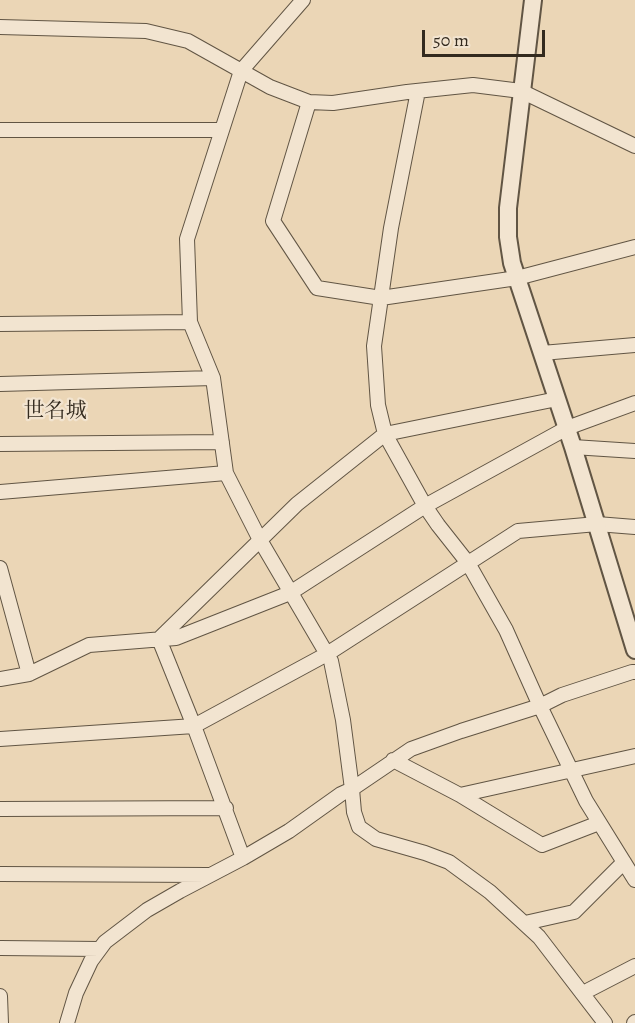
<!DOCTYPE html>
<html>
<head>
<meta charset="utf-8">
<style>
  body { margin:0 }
  #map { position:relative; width:635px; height:1023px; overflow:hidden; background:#ebd6b6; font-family:Alegreya,serif }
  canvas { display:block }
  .scale { position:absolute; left:422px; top:30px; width:123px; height:27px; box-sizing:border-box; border:3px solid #332a1e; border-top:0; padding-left:8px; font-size:18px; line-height:21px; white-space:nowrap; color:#332a1e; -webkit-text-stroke:4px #f2e4d0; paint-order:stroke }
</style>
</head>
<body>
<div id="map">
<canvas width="635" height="1023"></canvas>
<div class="scale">50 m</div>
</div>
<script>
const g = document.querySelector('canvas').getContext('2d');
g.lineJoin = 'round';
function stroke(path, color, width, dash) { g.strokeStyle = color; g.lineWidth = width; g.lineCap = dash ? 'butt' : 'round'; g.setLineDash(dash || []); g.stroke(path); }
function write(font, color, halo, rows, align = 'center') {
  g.font = font + ' Alegreya,"Noto Serif JP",serif'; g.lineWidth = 4.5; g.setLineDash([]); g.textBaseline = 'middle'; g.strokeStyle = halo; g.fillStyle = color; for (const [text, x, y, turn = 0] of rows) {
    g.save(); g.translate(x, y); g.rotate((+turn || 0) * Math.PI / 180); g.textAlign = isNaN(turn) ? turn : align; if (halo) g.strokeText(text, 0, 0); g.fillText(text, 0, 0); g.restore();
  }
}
const minor = new Path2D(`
  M 303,0 L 241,71 L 187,239 L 190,322 L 213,378 L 226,473 L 260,540 L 331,661 L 343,720 L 352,789 L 354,812 L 359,827 L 376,839 L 425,853 L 449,862 L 490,892 L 539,937 L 605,1023
  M 0,27 L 146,31 L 188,41 L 270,87 L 309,102 L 333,103 L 407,92 L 473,85 L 521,91 L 635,146
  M 418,91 L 391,228 L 374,346 L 378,405 L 385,434 L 425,506 L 438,525 L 468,563 L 506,630 L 540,706 L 586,801 L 635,880
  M 309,102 L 273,221 L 317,288 L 381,298 L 517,278 L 635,247
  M 0,130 L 222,130
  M 0,324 L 190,322
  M 542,353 L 635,345
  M 0,384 L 213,378
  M 0,444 L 222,442
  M 573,447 L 635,451
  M 0,492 L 226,473
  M 0,568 L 29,674
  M 0,679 L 29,674 L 89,645 L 176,638 L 290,593 L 425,506 L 567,428 L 635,403
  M 0,739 L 194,726 L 327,654 L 518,531 L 597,524 L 635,527
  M 393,760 L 460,795 L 635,756
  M 460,795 L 542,845 L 599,823
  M 0,809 L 226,808
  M 243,858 L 194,726 L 159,639 L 297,504 L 385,434 L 557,399
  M 0,874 L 208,875
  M 525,923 L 574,912 L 624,862
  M 0,948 L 100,949
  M 583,993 L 635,966
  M 0,996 L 1,1023
  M 67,1023 L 76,993 L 91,961 L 105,942 L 147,910 L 180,891 L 243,858 L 289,831 L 341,794 L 352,789 L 411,749 L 461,731 L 540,706 L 562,695 L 632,672 L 635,672
  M 634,1023 L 635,1022`);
const tertiary = new Path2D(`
  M 533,0 L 508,208 L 508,237 L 512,263 L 573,447 L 635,650`);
stroke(minor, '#615544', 16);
stroke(tertiary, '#615544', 20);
stroke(minor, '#f2e4d0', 14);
stroke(tertiary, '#f2e4d0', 16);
write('21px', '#332a1e', '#f2e4d0', [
  ["世名城",55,412]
]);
</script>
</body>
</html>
